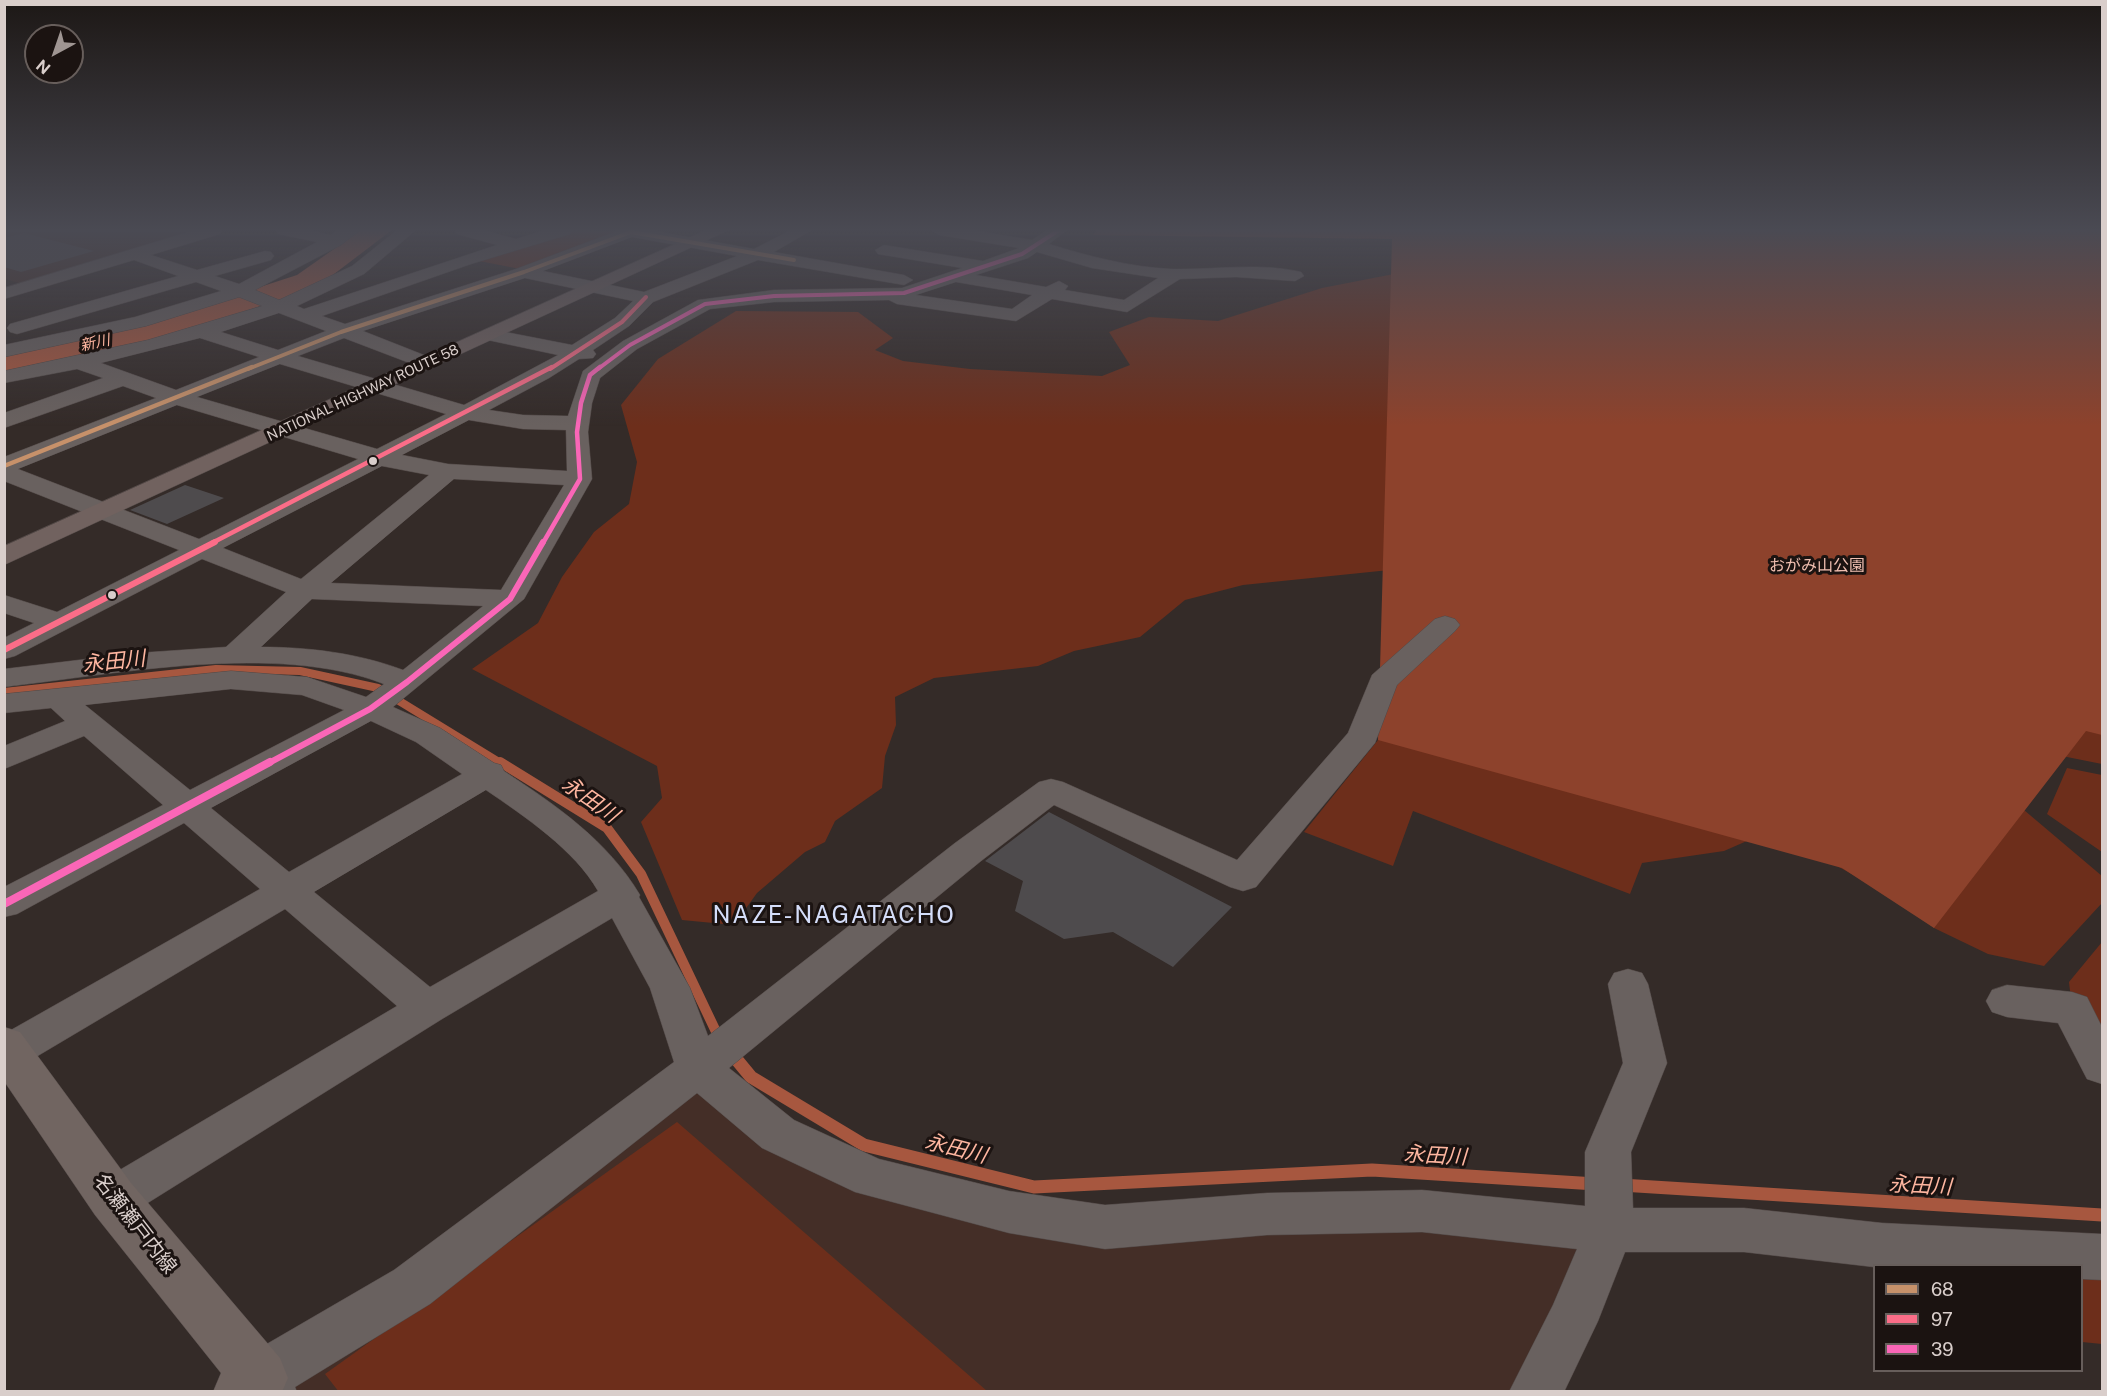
<!DOCTYPE html>
<html>
<head>
<meta charset="utf-8">
<style>
  body { margin:0 }
  #map { position:relative; width:2107px; height:1396px; overflow:hidden; background:#342b28; font-family:"Public Sans",sans-serif }
  canvas { display:block }
  .frame { position:absolute; inset:0; border:6px solid #d9cecb; pointer-events:none }
  .legend { position:absolute; left:1873px; top:1264px; width:210px; height:108px; box-sizing:border-box; background:#1b1311; border:2px solid #675e5b; margin:0; padding:8px 10px; list-style:none; font-size:18px; color:#d9cecb }
  .legend li { display:flex; align-items:center; gap:12px; height:30px }
  .legend b { width:30px; border:2px solid #675e5b }
  .north { position:absolute; left:24px; top:24px; width:60px; height:60px; box-sizing:border-box; background:#1b1311; border:2px solid #675e5b; border-radius:50%; rotate:220deg; font-size:16px; font-weight:700; line-height:24px; text-align:center; color:#d9cecb }
  .north::after { content:''; display:block; margin:auto; width:21px; height:27px; background:#9f9592; clip-path:polygon(50% 0,100% 100%,50% 72%,0 100%) }
</style>
</head>
<body>
<div id="map">
<canvas width="2107" height="1396"></canvas>
<div class="frame"></div>
<ul class="legend">
<li><b style="height:8px;background:#c7916a"></b>68</li>
<li><b style="height:8px;background:#fb6d88"></b>97</li>
<li><b style="height:8px;background:#fa66b7"></b>39</li>
</ul>
<div class="north">N</div>
</div>
<script>
const g = document.querySelector('canvas').getContext('2d');
g.lineJoin = 'round';
function fill(path, color) { g.fillStyle = color; g.fill(path, 'evenodd'); }
function stroke(path, color, width, dash) { g.strokeStyle = color; g.lineWidth = width; g.lineCap = dash ? 'butt' : 'round'; g.setLineDash(dash || []); g.stroke(path); }
function write(font, color, halo, rows, align = 'center') {
  g.font = font + ' "Public Sans","Noto Sans JP",sans-serif'; g.lineWidth = 6; g.setLineDash([]); g.textBaseline = 'middle'; g.strokeStyle = halo; g.fillStyle = color; for (const [text, x, y, turn = 0] of rows) {
    g.save(); g.translate(x, y); g.rotate((+turn || 0) * Math.PI / 180); g.textAlign = isNaN(turn) ? turn : align; if (halo) g.strokeText(text, 0, 0); g.fillText(text, 0, 0); g.restore();
  }
}
fill(new Path2D(`
  M 4,230 L 215,230 L 29,286 L 5,279 Z
  M 698,1068 L 778,1134 L 1009,1212 L 1609,1230 L 1536,1391 L 270,1392 Z`), '#442e27');
fill(new Path2D(`
  M 566,230 L 626,232 L 525,270 L 469,259 Z
  M 1404,272 L 2102,680 L 2102,764 L 2057,755 L 2024,810 L 2102,876 L 2102,903 L 2044,966 L 1988,954 L 1934,928 L 1897,899 L 1772,830 L 1724,851 L 1642,863 L 1630,894 L 1413,811 L 1393,866 L 1304,832 L 1378,740 L 1403,684 L 1419,567 L 1243,585 L 1185,600 L 1140,637 L 1074,651 L 1038,666 L 934,678 L 895,697 L 896,725 L 885,756 L 882,788 L 835,821 L 825,842 L 805,852 L 757,893 L 734,925 L 682,920 L 641,822 L 662,798 L 657,766 L 472,669 L 538,623 L 562,577 L 594,532 L 629,504 L 637,462 L 621,405 L 658,359 L 736,311 L 858,312 L 893,338 L 875,350 L 903,361 L 970,369 L 1102,376 L 1130,365 L 1109,332 L 1149,317 L 1218,321 L 1322,288 Z
  M 2067,768 L 2102,775 L 2102,852 L 2047,814 Z
  M 2102,942 L 2102,1067 L 2072,1008 L 2069,982 Z
  M 677,1122 L 987,1391 L 339,1392 L 325,1374 Z
  M 1936,1247 L 2102,1257 L 2102,1344 L 2082,1342 L 2082,1266 Z`), '#6d2e1b');
fill(new Path2D(`
  M 1097,230 L 2102,230 L 2102,735 L 2086,731 L 1934,928 L 1842,868 L 1378,740 L 1392,239 L 1093,235 Z`), '#8d422c');
stroke(new Path2D(`
  M 4,692 L 216,669 L 300,671 L 378,688 L 502,764`), '#a7573f', 8);
stroke(new Path2D(`
  M 500,762 L 607,828 L 641,874 L 720,1040`), '#a7573f', 10);
stroke(new Path2D(`
  M 732,1054 L 751,1077 L 864,1145 L 1034,1187 L 1372,1170 L 1596,1184
  M 1621,1185 L 2102,1215`), '#a7573f', 13);
fill(new Path2D(`
  M 361,230 L 392,230 L 317,287 L 172,336 L 69,361 L 4,372 L 4,352 L 69,341 L 152,322 L 297,275 Z`), '#a7573f');
fill(new Path2D(`
  M 24,233 L 94,251 L 21,272 L 4,267 L 4,238 Z
  M 185,485 L 224,498 L 167,524 L 130,510 Z
  M 1049,812 L 1232,907 L 1173,967 L 1113,932 L 1064,939 L 1015,911 L 1023,881 L 985,861 Z`), '#4e4b4d');
const minor = new Path2D(`
  M 195,230 L 222,230 L 220,234 L 151,255 L 197,270 L 265,251 L 271,252 L 274,256 L 271,260 L 215,276 L 239,284 L 317,242 L 278,234 L 276,230 L 309,230 L 330,235 L 339,230 L 360,230 L 341,245 L 255,290 L 279,300 L 352,266 L 397,230 L 416,230 L 364,274 L 297,306 L 304,309 L 497,245 L 457,234 L 455,230 L 483,230 L 516,239 L 545,230 L 572,230 L 570,234 L 471,264 L 322,316 L 345,324 L 516,269 L 620,230 L 650,230 L 754,249 L 791,230 L 812,230 L 774,252 L 904,275 L 913,280 L 904,285 L 758,260 L 653,302 L 629,326 L 593,350 L 596,354 L 593,358 L 579,359 L 549,378 L 489,410 L 523,415 L 568,416 L 583,371 L 623,341 L 698,300 L 774,290 L 902,288 L 962,268 L 878,254 L 875,250 L 884,245 L 983,261 L 1019,248 L 939,235 L 931,230 L 972,230 L 1032,240 L 1047,230 L 1067,230 L 1049,244 C 1088,256 1130,267 1171,269 C 1214,270 1259,262 1301,272 L 1304,276 L 1295,281 L 1236,277 L 1180,279 L 1127,312 L 1052,299 L 1016,321 L 897,304 L 889,300 L 774,302 L 710,309 L 637,349 L 600,378 L 592,403 L 588,432 L 592,479 L 524,599 L 393,707 L 440,728 L 494,763 L 501,765 L 504,771 C 556,805 608,841 640,895 L 639,897 L 690,988 L 708,1036 L 955,843 L 1039,782 L 1051,779 L 1063,782 L 1237,860 L 1348,733 L 1372,675 L 1435,619 L 1445,616 L 1455,619 L 1460,625 L 1455,631 L 1397,685 L 1375,743 L 1256,887 L 1243,891 L 1230,887 L 1054,805 L 981,861 L 729,1068 L 794,1120 L 879,1159 L 1009,1191 L 1105,1205 L 1267,1193 L 1422,1190 L 1585,1206 L 1585,1152 L 1623,1063 L 1608,984 L 1614,973 L 1628,969 L 1642,973 L 1648,984 L 1667,1063 L 1631,1152 L 1633,1208 L 1744,1208 L 1882,1223 L 2102,1234 L 2102,1280 L 2082,1279 L 2082,1266 L 1874,1267 L 1744,1252 L 1625,1252 L 1598,1321 L 1564,1392 L 1509,1392 L 1553,1305 L 1577,1249 L 1422,1232 L 1267,1235 L 1105,1249 L 1009,1233 L 855,1192 L 762,1148 L 697,1093 L 430,1304 L 295,1387 L 297,1392 L 239,1392 L 233,1378 L 241,1359 L 394,1270 L 674,1062 L 650,988 L 612,918 L 442,1019 L 130,1214 L 113,1220 L 96,1214 L 89,1199 L 96,1184 L 397,1006 L 285,909 L 19,1067 L 4,1072 L 4,1034 L 260,889 L 184,823 L 17,914 L 4,917 L 4,887 L 163,805 L 84,736 L 4,769 L 4,746 L 65,721 L 51,708 L 4,713 L 4,694 L 231,671 L 307,677 L 366,697 L 384,684 C 277,642 117,674 4,687 L 4,669 L 137,653 L 226,647 L 286,592 L 202,559 L 15,656 L 4,659 L 4,638 L 34,623 L 4,613 L 4,595 L 57,612 L 179,550 L 4,481 L 4,457 L 156,398 L 123,386 L 4,428 L 4,413 L 103,378 L 77,369 L 4,383 L 4,371 L 148,340 L 262,306 L 239,297 L 146,326 L 4,357 L 4,345 L 135,317 L 221,291 L 196,282 L 17,334 L 10,332 L 7,328 L 10,324 L 178,276 L 134,260 L 4,299 L 4,288 ZM 632,237 L 737,256 L 644,292 L 543,271 ZM 1037,252 L 1092,268 L 1158,278 L 1124,300 L 1065,290 L 1068,286 L 1059,281 L 1046,287 L 976,275 L 1028,258 ZM 525,278 L 633,301 L 615,318 L 572,345 L 490,329 L 483,331 L 480,335 L 483,339 L 558,355 L 464,405 L 298,356 L 344,338 L 420,367 L 434,367 L 437,363 L 434,359 L 363,331 ZM 956,282 L 962,283 L 1032,295 L 1012,309 L 916,295 ZM 279,313 L 326,331 L 278,350 L 221,332 ZM 200,338 L 259,357 L 176,390 L 101,363 ZM 280,364 L 446,414 L 377,449 L 197,397 ZM 177,405 L 358,459 L 199,539 L 18,469 ZM 469,420 L 523,429 L 566,430 L 567,471 L 448,464 L 402,455 ZM 382,466 L 429,475 L 301,579 L 223,548 ZM 454,479 L 564,485 L 501,590 L 331,583 ZM 312,599 L 483,606 L 403,670 C 358,653 308,647 261,647 ZM 231,689 L 302,695 L 344,710 L 190,790 L 85,705 ZM 371,721 L 416,742 L 462,774 L 289,872 L 211,808 ZM 486,790 C 524,816 575,850 598,891 L 430,987 L 314,892 Z
  M 2007,985 L 2072,992 L 2087,997 L 2102,1027 L 2102,1084 L 2087,1079 L 2058,1023 L 2007,1017 L 1992,1012 L 1986,1001 L 1992,990 Z`);
const major = new Path2D(`
  M 4,1027 L 20,1032 L 131,1183 L 280,1358 L 288,1378 L 282,1392 L 213,1392 L 221,1373 L 95,1215 L 4,1081 Z`);
const highway = new Path2D(`
  M 706,230 L 729,230 L 4,565 L 4,546 Z`);
stroke(minor, '#514846', 1);
stroke(major, '#514846', 1);
stroke(highway, '#514846', 1);
fill(minor, '#69615f');
fill(major, '#716561');
fill(highway, '#71625f');
stroke(new Path2D(`
  M 248,369 L 341,332 L 524,272 L 631,232 L 794,260`), '#c7916a', 4);
stroke(new Path2D(`
  M 4,466 L 252,367`), '#c7916a', 4.5);
stroke(new Path2D(`
  M 550,369 L 622,322 L 646,297`), '#fb6d88', 4);
stroke(new Path2D(`
  M 212,543 L 552,367`), '#fb6d88', 4.5);
stroke(new Path2D(`
  M 4,650 L 215,542`), '#fb6d88', 6);
stroke(new Path2D(`
  M 598,369 L 630,345 L 705,304 L 774,296 L 904,293 L 1022,254 L 1059,230`), '#fa66b7', 4);
stroke(new Path2D(`
  M 543,543 L 580,479 L 577,432 L 581,403 L 590,375 L 600,367`), '#fa66b7', 4.5);
stroke(new Path2D(`
  M 267,764 L 370,709 L 407,682 L 510,599 L 543,542`), '#fa66b7', 6);
stroke(new Path2D(`
  M 4,904 L 270,762`), '#fa66b7', 8);
const sky = g.createLinearGradient(0, 0, 0, 426);
sky.addColorStop(0, '#1d1816');
sky.addColorStop(0.54, '#4a4a53');
sky.addColorStop(1, '#4a4a5300');
g.fillStyle = sky;
g.fillRect(0, 0, 2107, 426);
for (const [x, y, r, color] of [
  [373,461,5,"#d9cecb"],
  [112,595,5,"#d9cecb"]
]) { const dot = new Path2D(); dot.arc(x, y, r, 0, 2 * Math.PI); g.fillStyle = color; g.fill(dot); stroke(dot, '#1b1311', 2); }
write('14px', '#d9cecb', '#1b1311', [
  ["NATIONAL HIGHWAY ROUTE 58",363,393,-25]
]);
write('italic 15px', '#feb6a0', '#1b1311', [
  ["新川",95,343,-12]
]);
write('16px', '#f0bfb1', '#1b1311', [
  ["おがみ山公園",1817,566]
]);
write('20px', '#d9cecb', '#1b1311', [
  ["名瀬瀬戸内線",135,1224,52]
]);
write('italic 21px', '#feb6a0', '#1b1311', [
  ["永田川",114,662,-6],
  ["永田川",590,800,35],
  ["永田川",956,1149,14],
  ["永田川",1435,1156,3],
  ["永田川",1920,1186,3]
]);
g.letterSpacing = '1.5px';
write('24px', '#d4ddf9', '#1b1311', [
  ["NAZE-NAGATACHO",834,916]
]);
g.letterSpacing = '0px';
</script>
</body>
</html>
